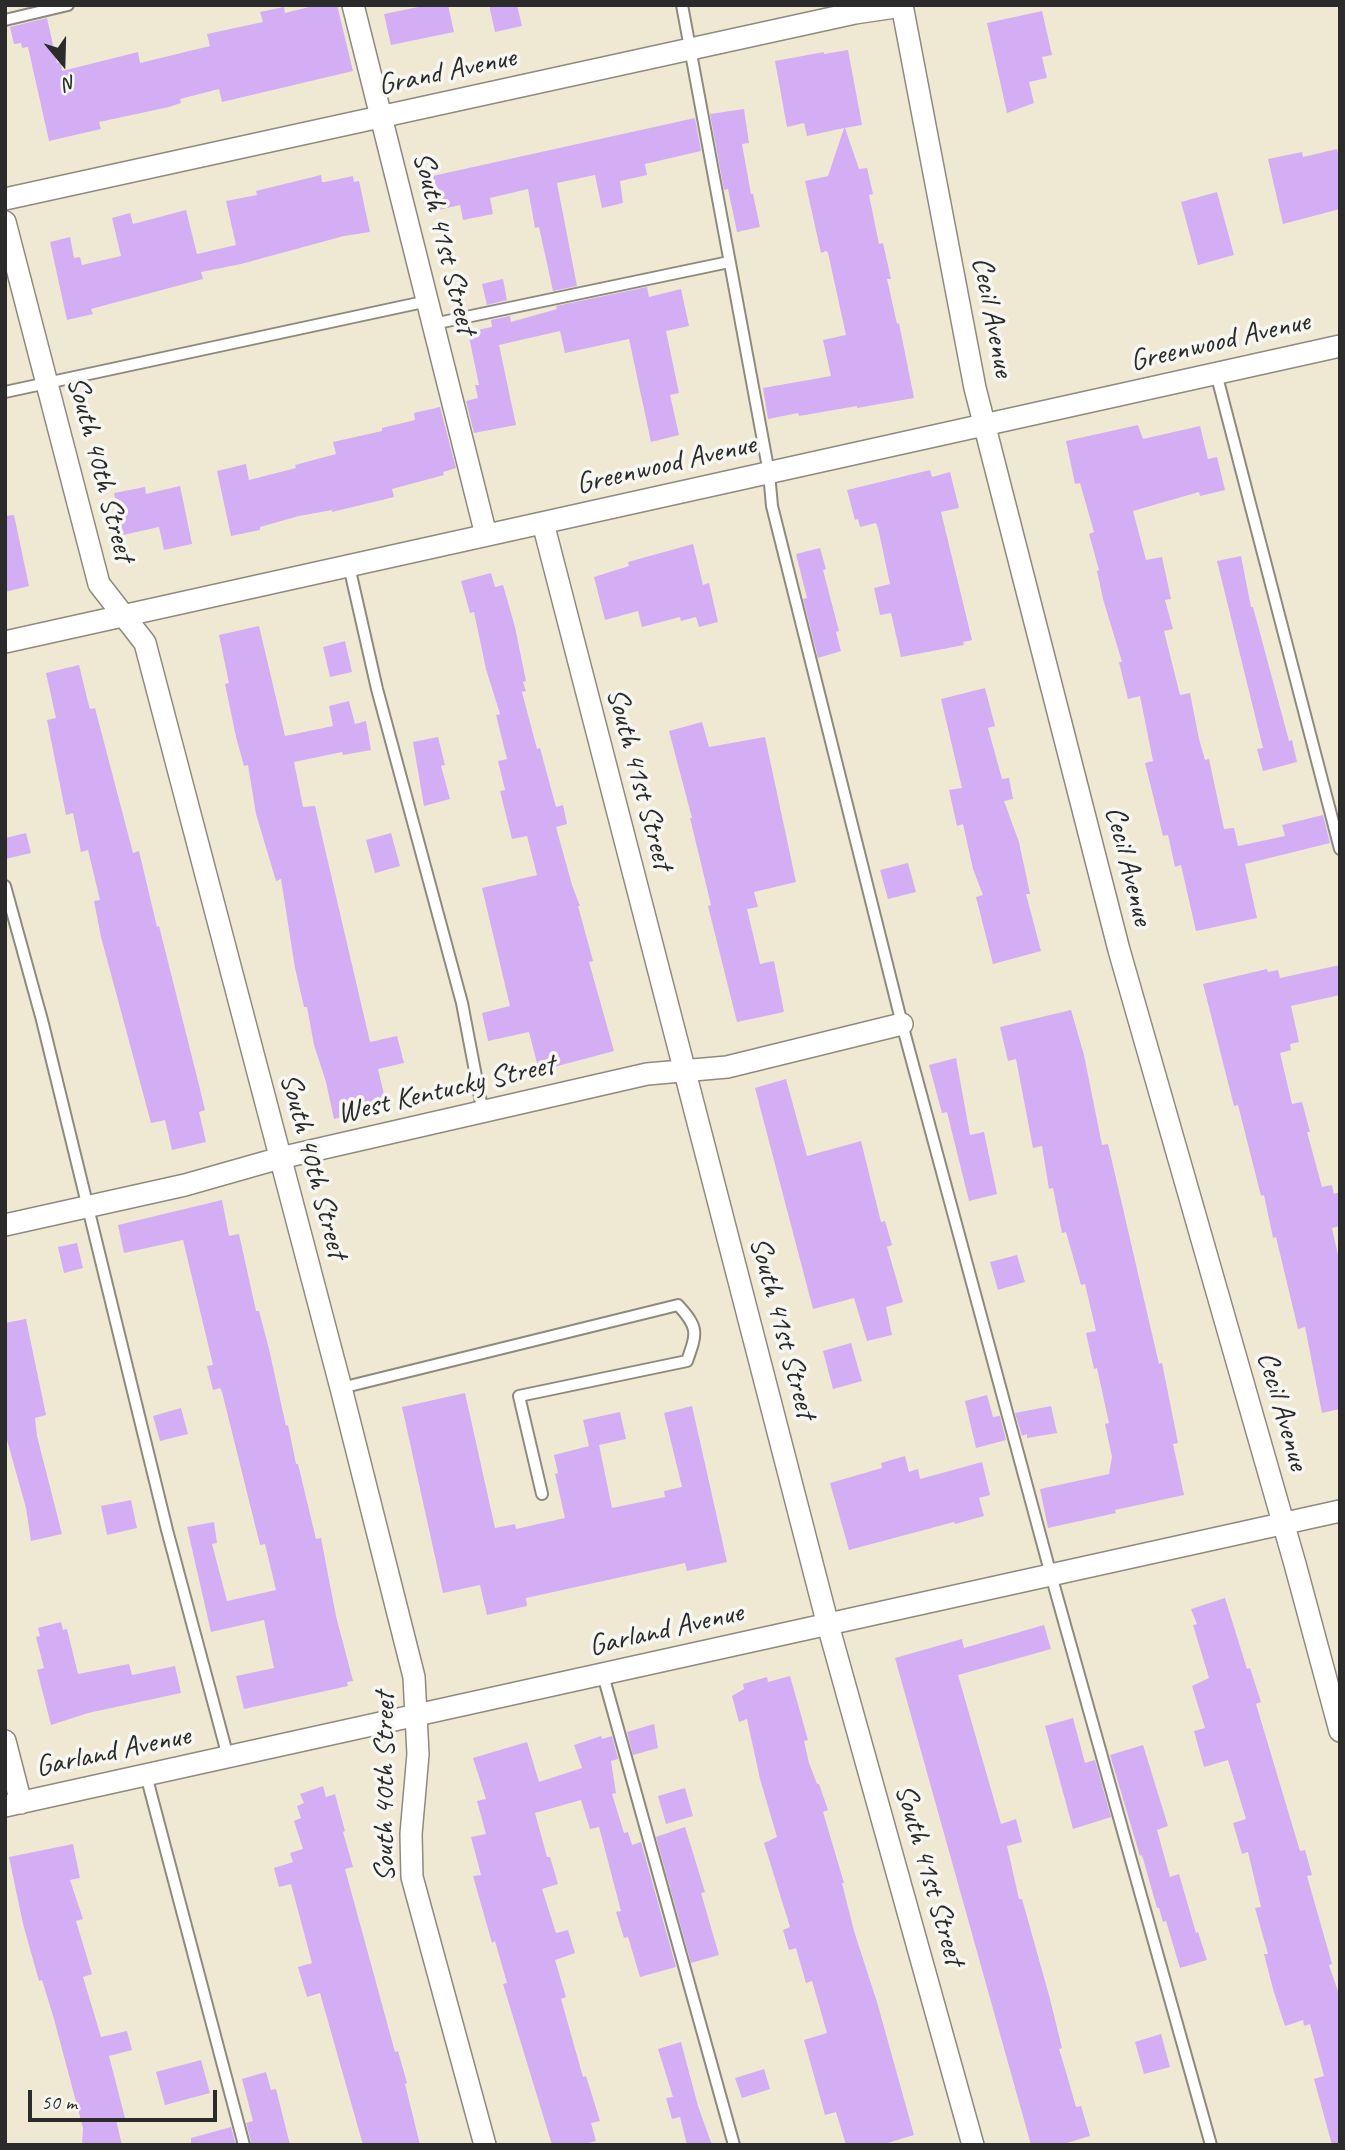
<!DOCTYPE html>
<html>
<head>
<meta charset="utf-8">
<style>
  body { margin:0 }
  #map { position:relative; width:1345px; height:2150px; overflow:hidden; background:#efe9d3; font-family:Caveat,sans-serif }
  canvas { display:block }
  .frame { position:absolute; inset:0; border:7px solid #2b2b2b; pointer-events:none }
  .north { position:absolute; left:28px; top:28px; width:70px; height:70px; -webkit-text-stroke:5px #f6f6f2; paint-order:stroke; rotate:161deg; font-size:19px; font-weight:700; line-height:28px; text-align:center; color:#2b2b2b }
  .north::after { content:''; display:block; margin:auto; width:24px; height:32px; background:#2b2b2b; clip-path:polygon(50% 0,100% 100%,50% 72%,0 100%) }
  .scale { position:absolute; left:28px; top:2090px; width:189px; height:32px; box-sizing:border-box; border:4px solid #2b2b2b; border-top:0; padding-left:9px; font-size:21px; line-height:24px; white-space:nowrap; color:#2b2b2b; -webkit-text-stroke:5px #f6f6f2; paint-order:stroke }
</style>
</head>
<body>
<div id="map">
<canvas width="1345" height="2150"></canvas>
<div class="frame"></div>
<div class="north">N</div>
<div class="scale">50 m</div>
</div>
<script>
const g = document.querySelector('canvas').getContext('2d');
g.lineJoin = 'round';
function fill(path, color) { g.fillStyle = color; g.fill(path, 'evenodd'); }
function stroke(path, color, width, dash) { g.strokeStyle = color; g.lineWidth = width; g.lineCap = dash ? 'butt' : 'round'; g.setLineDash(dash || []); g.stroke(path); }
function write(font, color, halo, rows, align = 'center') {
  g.font = font + ' Caveat,sans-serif'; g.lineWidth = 7; g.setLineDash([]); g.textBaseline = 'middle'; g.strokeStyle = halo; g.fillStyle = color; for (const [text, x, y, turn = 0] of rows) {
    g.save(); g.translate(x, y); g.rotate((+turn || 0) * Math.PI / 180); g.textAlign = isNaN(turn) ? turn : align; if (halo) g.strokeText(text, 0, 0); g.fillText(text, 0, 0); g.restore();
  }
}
fill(new Path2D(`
  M 317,5 L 337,5 L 353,71 L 222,102 L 219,89 L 180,99 L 181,103 L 169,107 L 99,122 L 101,129 L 49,141 L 28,47 L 22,48 L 21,43 L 14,44 L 10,27 L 47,18 L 57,63 L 61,62 L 62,71 L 138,52 L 140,63 L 210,46 L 207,34 L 263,22 L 260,12 L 284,7 L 285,13 Z
  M 428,5 L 448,5 L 454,32 L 391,45 L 384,14 Z
  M 489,5 L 517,5 L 522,26 L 495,32 Z
  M 1042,11 L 1052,55 L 1042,57 L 1047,78 L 1029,82 L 1034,103 L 1007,113 L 987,23 Z
  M 848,50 L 862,125 L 845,128 L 859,169 L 867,168 L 873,194 L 869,195 L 879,244 L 883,243 L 891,279 L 887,279 L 897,324 L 899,323 L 914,398 L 857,408 L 857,406 L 799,416 L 798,413 L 768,419 L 763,388 L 831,376 L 823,340 L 846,335 L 828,253 L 826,251 L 821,253 L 805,181 L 828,176 L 844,128 L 807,136 L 804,123 L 787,127 L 775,61 L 824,52 L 824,54 Z
  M 744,109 L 749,143 L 742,144 L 751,194 L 753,194 L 760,227 L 737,232 L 728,189 L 724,190 L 710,114 Z
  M 695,118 L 701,151 L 645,164 L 647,175 L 620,181 L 623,203 L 602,208 L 595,175 L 557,183 L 577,286 L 553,291 L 539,227 L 535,228 L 528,189 L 490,198 L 493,214 L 463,220 L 460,205 L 426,213 L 419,179 Z
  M 1337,149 L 1340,160 L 1340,209 L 1283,224 L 1268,159 L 1302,152 L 1303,157 Z
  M 321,175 L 322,182 L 325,182 L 353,176 L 354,182 L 359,181 L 370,232 L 344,236 L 241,264 L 201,272 L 203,279 L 91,309 L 93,314 L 67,320 L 50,242 L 70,237 L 74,258 L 80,257 L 82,265 L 121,256 L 112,218 L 130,213 L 133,224 L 186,210 L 197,254 L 236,245 L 226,201 L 257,195 L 256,191 Z
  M 1217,192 L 1234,255 L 1198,265 L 1181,202 Z
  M 503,279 L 507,300 L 487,305 L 482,284 Z
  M 647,287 L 649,297 L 681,289 L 689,326 L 666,331 L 679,393 L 670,395 L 679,435 L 651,442 L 629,339 L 565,353 L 560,331 L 499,345 L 516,425 L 474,433 L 466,401 L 478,398 L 475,385 L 479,385 L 468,332 L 492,327 L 491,320 L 510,316 L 511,322 L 557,309 L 556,306 Z
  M 440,407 L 456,468 L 443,472 L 444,475 L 392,489 L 394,497 L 332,512 L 332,510 L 299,516 L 260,527 L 260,530 L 231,536 L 217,471 L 246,464 L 249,480 L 296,468 L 295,465 L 336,454 L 333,442 L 382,431 L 382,428 L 415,420 L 414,413 Z
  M 1138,425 L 1143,439 L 1200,426 L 1208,459 L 1217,457 L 1225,490 L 1200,496 L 1199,492 L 1133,511 L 1146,560 L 1162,557 L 1171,599 L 1165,600 L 1173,629 L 1164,631 L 1180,695 L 1190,693 L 1199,739 L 1205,760 L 1209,759 L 1224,829 L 1234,828 L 1238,846 L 1285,836 L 1282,825 L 1323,815 L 1330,843 L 1245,864 L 1257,918 L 1196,931 L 1181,865 L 1175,867 L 1168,835 L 1163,836 L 1145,763 L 1153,761 L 1140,696 L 1128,699 L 1119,662 L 1122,662 L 1103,599 L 1097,571 L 1099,570 L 1089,534 L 1094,532 L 1080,483 L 1075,484 L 1066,441 Z
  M 930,470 L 932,477 L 950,472 L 959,508 L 941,512 L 972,640 L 963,642 L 964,645 L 901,657 L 891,613 L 880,615 L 874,588 L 890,584 L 878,528 L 876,523 L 860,527 L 858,519 L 855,520 L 847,490 Z
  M 180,486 L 192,544 L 164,550 L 159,527 L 123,535 L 114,493 L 145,487 L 146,494 Z
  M 14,515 L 29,586 L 5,592 L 5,516 Z
  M 693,544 L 703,585 L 709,583 L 718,622 L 699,627 L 696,617 L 681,621 L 680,617 L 642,627 L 638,611 L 605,620 L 594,577 L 629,566 L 628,562 Z
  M 820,548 L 826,569 L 823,570 L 839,631 L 836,632 L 841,651 L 818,658 L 803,599 L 807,598 L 796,554 Z
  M 1241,556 L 1251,607 L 1253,607 L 1289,741 L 1292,740 L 1297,762 L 1263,771 L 1257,749 L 1263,748 L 1217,561 Z
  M 491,573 L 495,587 L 503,585 L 515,627 L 526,681 L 523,682 L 526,691 L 522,692 L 537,749 L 540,748 L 556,807 L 563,805 L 567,824 L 556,827 L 572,885 L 580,906 L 578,906 L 593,961 L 589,962 L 614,1051 L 539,1071 L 529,1032 L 488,1041 L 482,1013 L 510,1006 L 482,888 L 537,875 L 527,836 L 512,839 L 500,791 L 505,790 L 498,761 L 507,759 L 496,715 L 500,714 L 486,669 L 474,612 L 470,613 L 461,581 Z
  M 259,626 L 285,736 L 333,726 L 329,706 L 349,701 L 355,724 L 366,721 L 371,750 L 343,755 L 342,752 L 294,762 L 303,807 L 315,806 L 370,1042 L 397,1036 L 404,1063 L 378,1069 L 387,1107 L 334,1119 L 326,1082 L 314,1045 L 307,1007 L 304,1007 L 295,968 L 281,879 L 276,881 L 256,814 L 248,765 L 244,766 L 236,737 L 225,684 L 229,683 L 219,635 Z
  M 345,641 L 352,672 L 330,677 L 323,647 Z
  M 79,665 L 88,702 L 90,709 L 95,708 L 133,853 L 139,851 L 157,927 L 159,926 L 200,1089 L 205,1110 L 199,1112 L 206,1142 L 172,1150 L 165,1120 L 151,1123 L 101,937 L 94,901 L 100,900 L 88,850 L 81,852 L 73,813 L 66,815 L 47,720 L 56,718 L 46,673 Z
  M 985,688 L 995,726 L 988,728 L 1002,779 L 1009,778 L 1013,799 L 1004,801 L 1019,842 L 1030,894 L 1026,894 L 1041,951 L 993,964 L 976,897 L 983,895 L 973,869 L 963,824 L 957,826 L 949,790 L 962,788 L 941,699 Z
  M 702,722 L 709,747 L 765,737 L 796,882 L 754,892 L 758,907 L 747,909 L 760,964 L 774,961 L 784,1012 L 737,1022 L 708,906 L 711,905 L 690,818 L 692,818 L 669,731 Z
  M 438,737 L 445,765 L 441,766 L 450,799 L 424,806 L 413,742 Z
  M 26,833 L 31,853 L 5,859 L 5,838 Z
  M 391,833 L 400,866 L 375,873 L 366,840 Z
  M 908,863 L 916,892 L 888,899 L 880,870 Z
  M 1340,965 L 1340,995 L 1291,1006 L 1299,1042 L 1290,1044 L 1291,1050 L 1280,1053 L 1292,1104 L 1302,1102 L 1310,1132 L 1307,1132 L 1322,1187 L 1332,1185 L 1334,1194 L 1340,1192 L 1340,1226 L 1332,1228 L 1340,1264 L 1340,1409 L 1322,1413 L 1305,1327 L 1298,1329 L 1276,1237 L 1273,1238 L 1264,1195 L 1261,1196 L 1238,1105 L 1234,1106 L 1203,984 L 1267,969 L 1268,972 L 1278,970 L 1280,978 Z
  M 1071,1010 L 1084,1055 L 1102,1145 L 1108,1144 L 1159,1364 L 1162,1363 L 1178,1443 L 1173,1444 L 1184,1495 L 1115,1510 L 1116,1513 L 1048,1528 L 1040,1489 L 1109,1474 L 1112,1457 L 1105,1424 L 1109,1423 L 1097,1368 L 1094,1369 L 1086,1333 L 1096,1331 L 1085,1284 L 1081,1285 L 1066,1232 L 1062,1233 L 1053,1188 L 1049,1189 L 1042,1146 L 1033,1148 L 1016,1059 L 1008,1061 L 1000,1027 Z
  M 956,1058 L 970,1135 L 984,1132 L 997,1194 L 969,1201 L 947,1112 L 942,1113 L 929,1065 Z
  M 786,1079 L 807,1156 L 861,1141 L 881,1222 L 885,1221 L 892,1245 L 887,1247 L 903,1302 L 886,1307 L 892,1335 L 867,1341 L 854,1298 L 813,1309 L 755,1088 Z
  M 222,1200 L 229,1236 L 239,1234 L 256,1311 L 259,1311 L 269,1349 L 286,1426 L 288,1425 L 296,1464 L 298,1464 L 316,1539 L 321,1538 L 336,1616 L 353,1681 L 347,1682 L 348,1686 L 244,1709 L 236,1676 L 274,1668 L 264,1620 L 211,1632 L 187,1527 L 214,1522 L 217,1543 L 212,1544 L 227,1601 L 276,1590 L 265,1544 L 260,1545 L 222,1392 L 220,1388 L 213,1390 L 207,1366 L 213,1365 L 183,1240 L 124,1253 L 118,1225 Z
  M 77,1243 L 83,1268 L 64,1273 L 58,1247 Z
  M 1017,1255 L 1025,1282 L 998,1290 L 990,1262 Z
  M 26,1319 L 46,1415 L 35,1418 L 37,1436 L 62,1534 L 31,1541 L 26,1508 L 5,1433 L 5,1323 Z
  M 851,1343 L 862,1381 L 833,1389 L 823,1351 Z
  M 465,1393 L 495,1528 L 515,1524 L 516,1529 L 565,1518 L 555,1474 L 558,1473 L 554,1455 L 589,1446 L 583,1420 L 620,1412 L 626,1439 L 599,1445 L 612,1508 L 665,1497 L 664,1491 L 682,1487 L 664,1413 L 692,1406 L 727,1562 L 687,1571 L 685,1563 L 526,1598 L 527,1606 L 487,1615 L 480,1585 L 443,1593 L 402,1407 Z
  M 987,1395 L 993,1417 L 1000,1416 L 1006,1440 L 976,1448 L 965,1401 Z
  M 1051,1406 L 1057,1433 L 1027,1438 L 1027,1434 L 1022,1436 L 1015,1413 Z
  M 181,1408 L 188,1434 L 160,1441 L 153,1416 Z
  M 905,1456 L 909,1472 L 918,1469 L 920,1479 L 982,1462 L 990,1495 L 979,1498 L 984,1516 L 955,1524 L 954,1522 L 849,1550 L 830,1483 L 882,1468 L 881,1463 Z
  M 131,1500 L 137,1528 L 107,1535 L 101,1506 Z
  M 1225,1598 L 1247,1669 L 1250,1668 L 1261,1702 L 1256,1704 L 1300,1851 L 1305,1850 L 1312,1875 L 1307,1876 L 1332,1964 L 1329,1965 L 1340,1997 L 1340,2145 L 1332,2145 L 1314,2079 L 1324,2076 L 1310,2024 L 1304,2026 L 1303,2020 L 1285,2026 L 1273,1989 L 1264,1954 L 1268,1954 L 1255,1908 L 1261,1907 L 1248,1852 L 1242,1854 L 1233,1823 L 1246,1819 L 1228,1760 L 1204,1767 L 1194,1731 L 1205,1728 L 1192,1686 L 1209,1678 L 1193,1625 L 1197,1624 L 1191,1609 Z
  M 61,1622 L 63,1630 L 67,1629 L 78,1674 L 129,1664 L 132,1675 L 175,1666 L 181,1693 L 88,1713 L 51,1725 L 37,1670 L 44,1668 L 36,1637 L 40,1636 L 38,1628 Z
  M 1044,1625 L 1051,1649 L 958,1675 L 1001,1824 L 1016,1819 L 1022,1842 L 1007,1846 L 1019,1899 L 1022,1899 L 1050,1999 L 1062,2048 L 1059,2049 L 1066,2072 L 1076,2107 L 1081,2106 L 1090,2136 L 1060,2145 L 1031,2145 L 895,1658 L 962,1639 L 964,1648 Z
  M 790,1676 L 808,1740 L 804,1741 L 809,1763 L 817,1784 L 819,1784 L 828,1810 L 823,1812 L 844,1883 L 842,1883 L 854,1931 L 877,2002 L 914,2135 L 881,2145 L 846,2145 L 836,2112 L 825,2115 L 804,2040 L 827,2033 L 812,1981 L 806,1983 L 796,1948 L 789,1950 L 783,1930 L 790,1927 L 764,1843 L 777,1837 L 760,1779 L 747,1719 L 739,1722 L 732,1696 L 744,1689 L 743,1684 L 767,1677 L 768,1682 Z
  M 1073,1718 L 1085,1763 L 1095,1760 L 1111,1817 L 1073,1829 L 1045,1726 Z
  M 654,1724 L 658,1748 L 633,1755 L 627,1732 Z
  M 601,1736 L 602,1739 L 612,1736 L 618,1759 L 611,1761 L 616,1793 L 612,1794 L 624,1833 L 628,1832 L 632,1845 L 641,1842 L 676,1967 L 640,1977 L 628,1937 L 624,1938 L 616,1912 L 621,1911 L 599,1827 L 590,1829 L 581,1800 L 535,1813 L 547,1857 L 550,1857 L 558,1884 L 542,1889 L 556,1933 L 568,1930 L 575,1953 L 555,1960 L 566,1997 L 561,1999 L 583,2077 L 586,2076 L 600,2121 L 591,2123 L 596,2141 L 581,2145 L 552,2145 L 503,1984 L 507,1983 L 495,1941 L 492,1943 L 473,1876 L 481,1875 L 471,1837 L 486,1834 L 477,1801 L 486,1799 L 473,1758 L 527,1742 L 539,1782 L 582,1768 L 574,1745 Z
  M 1143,1745 L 1168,1826 L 1157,1830 L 1170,1877 L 1179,1874 L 1196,1933 L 1198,1932 L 1207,1960 L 1180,1968 L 1166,1921 L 1163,1922 L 1159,1908 L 1157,1908 L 1142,1855 L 1140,1856 L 1110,1755 Z
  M 323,1786 L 326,1797 L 335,1794 L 342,1820 L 345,1831 L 343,1832 L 353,1867 L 345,1869 L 395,2052 L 398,2051 L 407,2083 L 405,2084 L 420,2145 L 363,2145 L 320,1993 L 307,1997 L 298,1967 L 312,1963 L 291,1884 L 279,1887 L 274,1868 L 293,1862 L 290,1853 L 303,1849 L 294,1821 L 301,1818 L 297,1806 L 304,1803 L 300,1794 Z
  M 685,1788 L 693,1816 L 666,1824 L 658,1796 Z
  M 685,1827 L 705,1892 L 701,1893 L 719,1955 L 691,1963 L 656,1837 Z
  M 73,1844 L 80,1878 L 70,1880 L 83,1919 L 76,1921 L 92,1974 L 83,1977 L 101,2037 L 127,2031 L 132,2050 L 109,2056 L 125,2118 L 116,2120 L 122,2145 L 82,2145 L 83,2128 L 54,2019 L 42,1980 L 39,1981 L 23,1924 L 9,1857 Z
  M 1161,2034 L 1170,2067 L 1144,2074 L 1135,2042 Z
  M 681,2042 L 698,2106 L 712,2145 L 687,2145 L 680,2117 L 672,2119 L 666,2098 L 673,2097 L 658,2049 Z
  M 201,2060 L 210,2093 L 165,2105 L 156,2072 Z
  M 764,2069 L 770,2089 L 742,2098 L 735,2078 Z
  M 266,2072 L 271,2090 L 276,2089 L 290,2145 L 252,2145 L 246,2123 L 253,2121 L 242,2079 Z
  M 231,2127 L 236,2145 L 191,2145 L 191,2138 Z`), '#d4aef4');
const lane = new Path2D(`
  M 682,5 L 769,473 L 772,506 L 902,1024 L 1051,1575 L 1211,2145
  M 5,20 L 68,5
  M 433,324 L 729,262
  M 1216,373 L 1340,849
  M 5,392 L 428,301
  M 349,566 L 377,689 L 462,1003 L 483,1113
  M 5,886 L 42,1020 L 167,1530 L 228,1757
  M 341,1388 L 678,1305 C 699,1328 697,1333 687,1361 L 519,1396 L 542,1494
  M 603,1675 L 734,2145
  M 146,1775 L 244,2145`);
const street = new Path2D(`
  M 353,5 L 486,535
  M 902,5 L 975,388 L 1119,950 L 1295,1564 L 1340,1731
  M 5,199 L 855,13 L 902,6
  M 5,222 L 99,584 L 145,643 L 341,1388 L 414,1677 L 418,1754 L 411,1834 L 412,1877 L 485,2145
  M 543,523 L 828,1625 L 973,2145
  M 5,642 L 1340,346
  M 5,1225 L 185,1185 L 280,1158 L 647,1074 L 727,1067 L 902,1024
  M 5,1741 L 21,1803
  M 5,1806 L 1340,1511`);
stroke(lane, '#8d8a7f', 14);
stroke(street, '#8d8a7f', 24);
stroke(lane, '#fff', 10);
stroke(street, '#fff', 21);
write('30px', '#2b2b2b', '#f6f6f2', [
  ["Grand Avenue",447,72,-12],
  ["South 41st Street",444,243,76],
  ["Cecil Avenue",992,317,79],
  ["Greenwood Avenue",1220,342,-13],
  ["Greenwood Avenue",666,465,-13],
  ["South 40th Street",100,469,75],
  ["South 41st Street",639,779,75],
  ["Cecil Avenue",1128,866,76],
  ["West Kentucky Street",446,1090,-13],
  ["South 40th Street",313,1166,75],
  ["South 41st Street",782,1328,75],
  ["Cecil Avenue",1282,1411,74],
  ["Garland Avenue",666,1630,-13],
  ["Garland Avenue",113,1752,-12],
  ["South 40th Street",385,1787,-90],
  ["South 41st Street",929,1875,74]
]);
</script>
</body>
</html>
